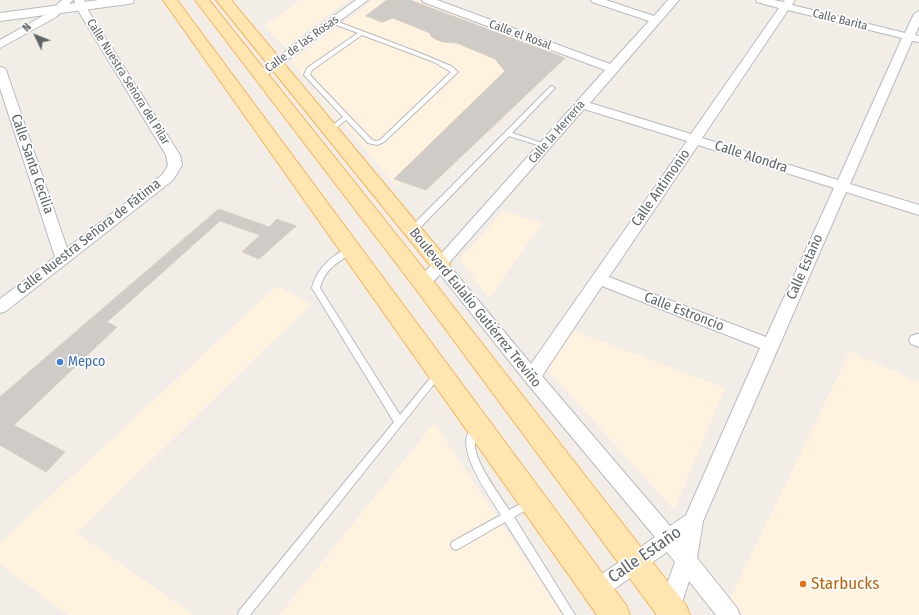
<!DOCTYPE html>
<html>
<head>
<meta charset="utf-8">
<style>
  body { margin:0 }
  #map { position:relative; width:919px; height:615px; overflow:hidden; background:#f2eee7; font-family:"Fira Sans Condensed",sans-serif }
  canvas { display:block }
  .north { position:absolute; left:16px; top:16px; width:40px; height:40px; -webkit-text-stroke:3px #fff; paint-order:stroke; rotate:313deg; font-size:11px; font-weight:700; line-height:16px; text-align:center; color:#5e6569 }
  .north::after { content:''; display:block; margin:auto; width:14px; height:18px; background:#5e6569; clip-path:polygon(50% 0,100% 100%,50% 72%,0 100%) }
</style>
</head>
<body>
<div id="map">
<canvas width="919" height="615"></canvas>
<div class="north">N</div>
</div>
<script>
const g = document.querySelector('canvas').getContext('2d');
g.lineJoin = 'round';
function fill(path, color) { g.fillStyle = color; g.fill(path, 'evenodd'); }
function stroke(path, color, width, dash) { g.strokeStyle = color; g.lineWidth = width; g.lineCap = dash ? 'butt' : 'round'; g.setLineDash(dash || []); g.stroke(path); }
function write(font, color, halo, rows, align = 'center') {
  g.font = font + ' "Fira Sans Condensed",sans-serif'; g.lineWidth = 3.5; g.setLineDash([]); g.textBaseline = 'middle'; g.strokeStyle = halo; g.fillStyle = color; for (const [text, x, y, turn = 0] of rows) {
    g.save(); g.translate(x, y); g.rotate((+turn || 0) * Math.PI / 180); g.textAlign = isNaN(turn) ? turn : align; if (halo) g.strokeText(text, 0, 0); g.fillText(text, 0, 0); g.restore();
  }
}
fill(new Path2D(`
  M 301,0 L 349,0 L 284,47 L 264,25 Z
  M 374,0 L 416,0 L 565,58 L 546,75 L 397,187 L 291,61 Z
  M 503,211 L 542,223 L 489,299 L 460,259 Z
  M 277,286 L 311,304 L 77,533 L 194,615 L 68,615 L 0,564 L 0,543 Z
  M 572,330 L 725,388 L 674,510 L 545,367 Z
  M 850,351 L 919,383 L 919,615 L 738,615 L 728,603 Z
  M 434,423 L 563,615 L 279,615 L 426,433 Z`), '#fff2df');
const building = new Path2D(`
  M 387,0 L 410,0 L 565,58 L 426,190 L 394,179 L 505,71 L 495,59 L 457,43 L 443,42 L 435,39 L 431,36 L 430,33 L 393,18 L 382,22 L 366,16 Z
  M 219,209 L 269,227 L 277,219 L 296,226 L 259,259 L 242,252 L 260,235 L 220,221 L 107,322 L 117,327 L 14,425 L 65,452 L 46,472 L 0,445 L 0,397 Z`);
fill(building, '#cfcbc6');
stroke(building, '#d7cfc5', 1);
const service = new Path2D(`
  M 333,20 L 420,53 L 451,66 L 458,72 L 384,142 L 377,145 L 368,143 L 346,120 L 332,131 L 328,131 L 328,129 L 343,117 L 304,75 L 307,68 L 358,33 L 331,23 L 331,21 ZM 362,35 L 434,62 L 451,72 L 380,140 L 376,141 L 372,140 L 310,75 L 312,70 Z
  M 552,86 L 555,88 L 554,89 L 512,133 L 548,145 L 548,147 L 544,147 L 509,136 L 415,233 L 409,233 L 408,231 L 409,229 L 550,87 Z
  M 351,247 L 355,250 L 354,252 C 339,261 324,270 320,288 L 400,415 L 436,371 L 442,371 L 443,373 L 250,615 L 238,615 L 239,611 L 394,422 L 312,288 C 316,270 333,253 351,247 Z
  M 478,425 L 481,426 L 483,429 C 479,435 474,438 475,446 C 476,464 499,494 509,510 L 530,499 L 533,500 L 535,503 L 533,506 L 514,517 L 575,615 L 564,615 L 505,522 L 460,548 L 456,550 L 452,548 L 451,545 L 452,542 L 501,515 C 491,498 445,437 478,425 Z`);
const minor = new Path2D(`
  M 62,0 L 73,0 L 56,17 L 0,48 L 0,40 L 48,13 Z
  M 74,0 L 84,0 L 89,12 L 180,155 L 182,165 L 173,180 L 6,311 L 0,313 L 0,299 L 55,257 L 0,88 L 0,67 L 4,68 L 6,70 L 67,248 L 163,174 L 168,165 L 166,155 L 79,12 Z
  M 356,0 L 368,0 L 264,77 L 256,77 L 254,75 L 256,73 Z
  M 422,0 L 437,0 L 610,64 L 649,21 L 592,2 L 591,0 L 606,0 L 654,16 L 668,0 L 679,0 L 590,103 L 691,134 L 779,8 L 757,2 L 756,0 L 774,0 L 783,2 L 785,0 L 795,0 L 792,5 L 905,33 L 914,14 L 919,11 L 919,26 L 915,35 L 919,36 L 919,42 L 912,41 L 850,184 L 919,205 L 919,215 L 846,192 L 703,521 L 697,558 L 737,608 L 740,615 L 716,615 L 689,581 L 678,615 L 656,615 L 675,562 L 667,552 L 603,597 L 596,600 L 589,597 L 585,590 L 589,583 L 655,537 L 526,382 L 440,274 C 433,282 429,290 418,287 L 415,283 L 605,70 L 423,2 ZM 788,10 L 902,38 L 838,180 L 702,138 ZM 584,109 L 687,141 L 531,364 L 448,264 ZM 698,145 L 834,188 L 766,337 L 609,277 ZM 602,286 L 760,348 L 686,515 L 670,526 L 542,376 Z
  M 917,334 L 919,334 L 919,347 L 911,344 L 909,340 L 911,336 Z`);
const tertiary = new Path2D(`
  M 99,0 L 134,0 L 133,3 L 128,4 L 0,21 L 0,13 Z`);
const primary = new Path2D(`
  M 163,0 L 177,0 L 626,605 L 630,615 L 597,615 Z
  M 195,0 L 209,0 L 431,278 L 686,605 L 690,615 L 657,615 L 415,288 Z
  M 216,0 L 231,0 L 447,259 L 450,264 L 447,269 L 440,271 L 433,269 Z`);
stroke(service, '#b7bbbf', 2);
stroke(minor, '#b7bbbf', 2);
stroke(tertiary, '#b7bbbf', 2);
stroke(primary, '#fbb357', 2);
fill(service, '#fff');
fill(minor, '#fff');
fill(tertiary, '#fff');
fill(primary, '#ffe5af');
for (const [x, y, r, color] of [
  [60,362,4,"#3f7fe0"],
  [803,584,4,"#e8710a"]
]) { const dot = new Path2D(); dot.arc(x, y, r, 0, 2 * Math.PI); g.fillStyle = color; g.fill(dot); stroke(dot, '#fff', 1.5); }
write('12px', '#5e6569', '#fff', [
  ["Calle Barita",840,20,14],
  ["Calle el Rosal",520,35,20],
  ["Calle de las Rosas",302,44,-36],
  ["Calle Nuestra Señora del Pilar",128,82,58],
  ["Calle la Herrería",557,132,-49]
]);
write('14px', '#5e6569', '#fff', [
  ["Calle Alondra",751,157,18],
  ["Calle Santa Cecilia",32,164,71],
  ["Calle Antimonio",661,188,-55],
  ["Calle Nuestra Señora de Fátima",89,237,-38],
  ["Calle Estaño",805,267,-66],
  ["Boulevard Eulalio Gutiérrez Treviño",475,308,51],
  ["Calle Estroncio",684,312,21]
]);
write('14px', '#366cbe', '#fff', [
  ["Mepco",68,362]
], 'left');
write('17px', '#5e6569', '#fff', [
  ["Calle Estaño",645,555,-35]
]);
write('17px', '#c56008', '#fff', [
  ["Starbucks",811,584]
], 'left');
</script>
</body>
</html>
